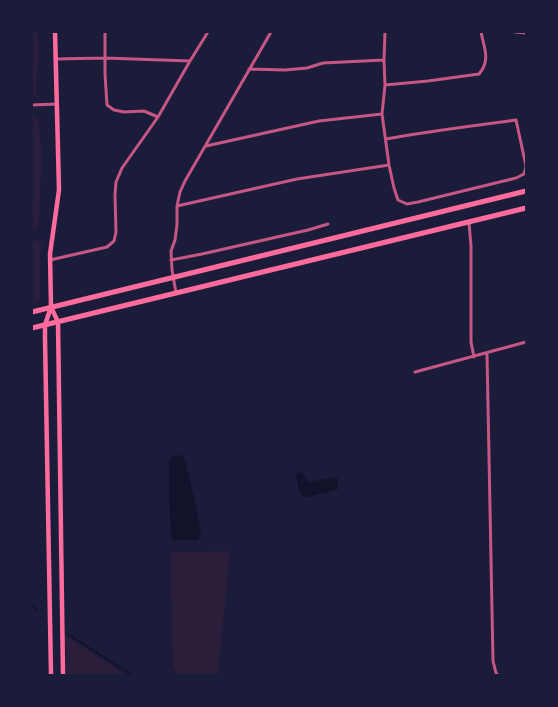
<!DOCTYPE html>
<html>
<head>
<meta charset="utf-8">
<style>
  body { margin:0 }
  #map { position:relative; width:558px; height:707px; overflow:hidden; background:#1b1b3a; font-family:Arial,sans-serif }
  canvas { display:block }
  .frame { position:absolute; inset:0; border:33px solid #1b1b3a; pointer-events:none }
</style>
</head>
<body>
<div id="map">
<canvas width="558" height="707"></canvas>
<div class="frame"></div>
</div>
<script>
const g = document.querySelector('canvas').getContext('2d');
g.lineJoin = 'round';
function fill(path, color) { g.fillStyle = color; g.fill(path, 'evenodd'); }
function stroke(path, color, width, dash) { g.strokeStyle = color; g.lineWidth = width; g.lineCap = dash ? 'butt' : 'round'; g.setLineDash(dash || []); g.stroke(path); }
fill(new Path2D(`
  M 32,32 L 38,32 L 39,57 L 37,71 L 36,94 L 32,99 Z
  M 32,114 L 37,118 L 39,126 L 41,146 L 41,174 L 39,223 L 36,228 L 32,229 Z
  M 32,240 L 39,241 L 42,246 L 40,253 L 40,297 L 37,303 L 32,305 Z
  M 230,551 L 218,675 L 181,675 L 173,669 L 170,552 Z
  M 65,635 L 125,675 L 66,675 Z`), '#2a1e3b');
fill(new Path2D(`
  M 178,455 L 182,456 L 185,461 L 196,505 L 201,535 L 197,540 L 173,540 L 171,536 L 169,497 L 169,462 L 173,456 Z
  M 298,472 L 303,473 L 306,480 L 309,482 L 336,477 L 338,480 L 338,489 L 336,490 L 307,497 L 302,497 L 300,493 L 296,477 Z`), '#12122b');
stroke(new Path2D(`
  M 32,604 L 37,611
  M 69,635 L 132,675`), '#12122b', 1.5);
stroke(new Path2D(`
  M 105,32 L 105,74 L 107,105 L 114,110 L 124,112 L 144,111 L 158,117
  M 385,32 L 384,60 L 385,85 L 382,114 L 389,165 L 394,188 L 398,200 L 407,204 L 418,202 L 516,178 L 524,174 L 526,167
  M 515,32 L 526,33
  M 55,59 L 105,58 L 190,61
  M 249,69 L 285,70 L 307,68 L 323,63 L 384,60
  M 385,85 L 428,81 L 479,74 C 491,60 484,48 481,32
  M 32,105 L 57,104
  M 386,139 C 429,131 472,126 516,120 L 526,166
  M 206,146 L 319,121 L 382,114
  M 177,206 L 297,179 L 389,165
  M 469,223 L 471,246 L 471,342 L 474,357
  M 50,260 L 107,247 L 114,241 L 116,232 L 115,195 L 116,182 L 122,168 L 158,117 L 190,61 L 208,32
  M 171,260 L 202,254 L 308,230 L 328,224
  M 176,293 L 172,270 L 171,251 L 175,240 L 177,225 L 177,206 L 180,192 L 185,181 L 271,32
  M 487,354 L 493,661 L 496,673 L 498,675
  M 415,372 L 526,342`), '#c65784', 3);
stroke(new Path2D(`
  M 51,307 L 58,322 L 63,675
  M 51,675 L 45,338 L 45,325 L 51,307 L 50,254 L 59,190 L 55,32`), '#ff6b9d', 4.5);
stroke(new Path2D(`
  M 32,312 L 526,191
  M 32,328 L 526,208`), '#ff6b9d', 5);
</script>
</body>
</html>
